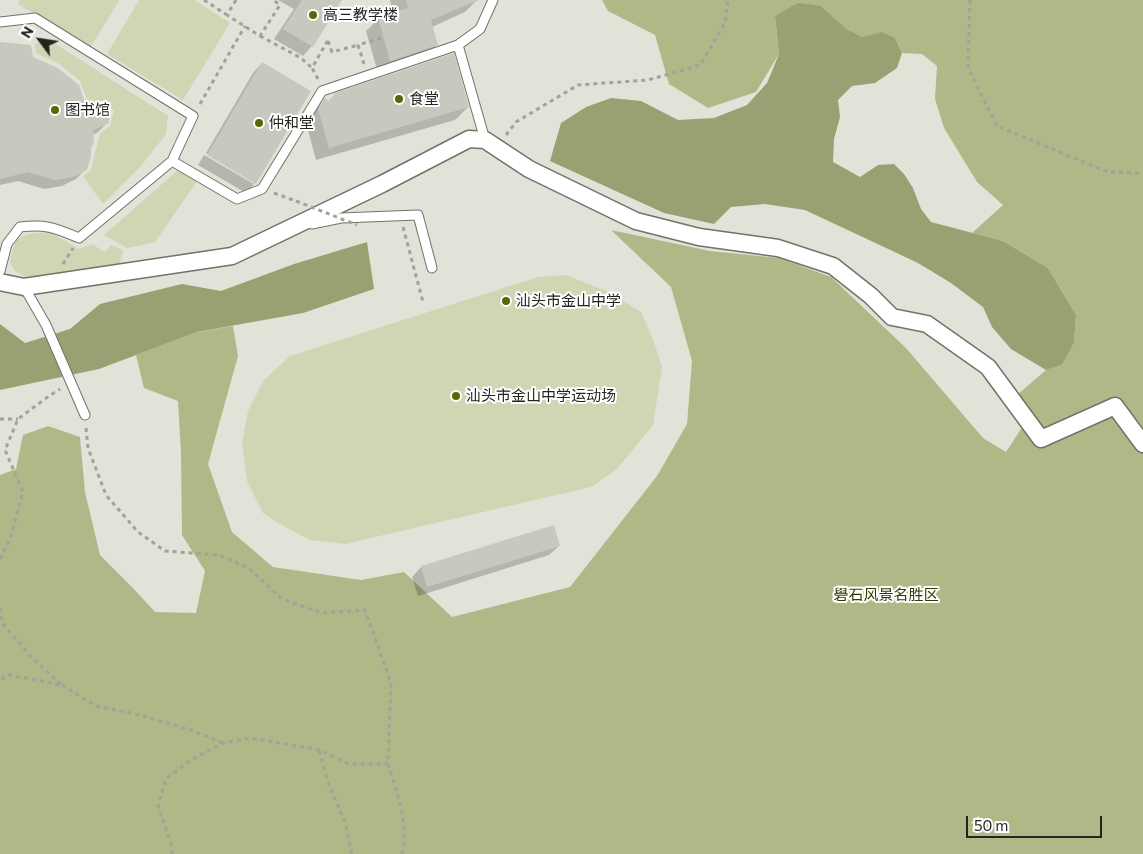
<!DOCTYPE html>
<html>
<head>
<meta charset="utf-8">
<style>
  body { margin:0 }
  #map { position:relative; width:1143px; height:854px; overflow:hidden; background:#e1e3d9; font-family:Commissioner,sans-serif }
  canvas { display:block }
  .north { position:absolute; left:15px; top:15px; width:50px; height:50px; -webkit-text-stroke:4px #fff; paint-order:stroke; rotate:301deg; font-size:14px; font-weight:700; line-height:20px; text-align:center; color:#232420 }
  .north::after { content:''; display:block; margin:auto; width:18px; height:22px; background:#232420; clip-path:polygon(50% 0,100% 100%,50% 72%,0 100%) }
  .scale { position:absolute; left:966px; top:816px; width:136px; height:22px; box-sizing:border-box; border:2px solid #232420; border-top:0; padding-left:6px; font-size:15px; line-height:18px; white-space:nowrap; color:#232420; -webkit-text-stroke:4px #fff; paint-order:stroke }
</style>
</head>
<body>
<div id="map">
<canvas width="1143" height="854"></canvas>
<div class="north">N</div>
<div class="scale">50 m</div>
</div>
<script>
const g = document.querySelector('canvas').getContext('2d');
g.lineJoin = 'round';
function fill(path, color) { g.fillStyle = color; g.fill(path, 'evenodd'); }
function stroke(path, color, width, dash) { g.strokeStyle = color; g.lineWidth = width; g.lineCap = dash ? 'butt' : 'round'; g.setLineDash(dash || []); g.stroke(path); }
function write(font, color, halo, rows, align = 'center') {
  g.font = font + ' Commissioner,"Noto Sans SC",sans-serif'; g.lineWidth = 4; g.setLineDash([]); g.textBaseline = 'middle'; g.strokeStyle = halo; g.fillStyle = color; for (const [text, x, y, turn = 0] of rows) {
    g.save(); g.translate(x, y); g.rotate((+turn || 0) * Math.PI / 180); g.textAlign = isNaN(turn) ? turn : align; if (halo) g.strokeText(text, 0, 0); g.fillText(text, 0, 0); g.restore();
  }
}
fill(new Path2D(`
  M 20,0 L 118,0 L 119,1 L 90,48 L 18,4 Z
  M 139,0 L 194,0 L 230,23 L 183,100 L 107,54 Z
  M 48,39 L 168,116 L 166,134 L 141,166 L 103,204 L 83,176 L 91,170 L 100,133 L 110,126 L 114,111 L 105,101 L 95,101 L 89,104 L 80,81 L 59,64 L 36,53 L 35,44 Z
  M 178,170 L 198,180 L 155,242 L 127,248 L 104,235 Z
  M 49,232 L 79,249 L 92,244 L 105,252 L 111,245 L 123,250 L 119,267 L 33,282 L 14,270 L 10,262 C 16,232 20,235 49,232 Z
  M 566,275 L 611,293 L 641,312 L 654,342 L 662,367 L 653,425 L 617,469 L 591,487 L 345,544 L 310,540 L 280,524 L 263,513 L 247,481 L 242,443 L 248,411 L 263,381 L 290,356 L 538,277 Z`), '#cfd6b3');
fill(new Path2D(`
  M 602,0 L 1143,0 L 1143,854 L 0,854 L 0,475 L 16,469 L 23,435 L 48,426 L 80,437 L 85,492 L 100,555 L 132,587 L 155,612 L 196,613 L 205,571 L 182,535 L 181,453 L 178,401 L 144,388 L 136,355 L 197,332 L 233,326 L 238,356 L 208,464 L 232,532 L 273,567 L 361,580 L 404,572 L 452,617 L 570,587 L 657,476 L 687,424 L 692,361 L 671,287 L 611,230 L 710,251 L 779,258 L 831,277 L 906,348 L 983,438 L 1006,452 L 1028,418 L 1017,395 L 1046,370 L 1062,365 L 1074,343 L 1076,315 L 1048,268 L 1003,241 L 972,233 L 1003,205 L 977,182 L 944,128 L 935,99 L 937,66 L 922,54 L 902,53 L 895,38 C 885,38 872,40 863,37 C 846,33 833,17 822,6 L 775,16 L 779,54 L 756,92 L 708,108 L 669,84 L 655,35 L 608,11 Z`), '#afb988');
fill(new Path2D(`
  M 798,3 L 822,6 L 836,20 L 848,30 L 862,37 L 882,32 L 895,38 L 902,53 L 897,68 L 875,83 L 852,86 L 838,100 L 840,117 L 834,139 L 833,162 L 860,177 L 878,165 L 894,164 L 904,174 L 913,188 L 921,209 L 931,222 L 1003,241 L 1048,268 L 1076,315 L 1074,343 L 1062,365 L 1046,370 L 1011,349 L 992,327 L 983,307 L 951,283 L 918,263 L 805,210 L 765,204 L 731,207 L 714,224 L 664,213 L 550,161 L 561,123 L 586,107 L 611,98 L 641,101 L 678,120 L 714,118 L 747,105 L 767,83 L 779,54 L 775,16 Z
  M 367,242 L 374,289 L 303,313 L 197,332 L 99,369 L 0,390 L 0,324 L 25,343 L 70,329 L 100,304 L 182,284 L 221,291 L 294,264 Z`), '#98a171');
fill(new Path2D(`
  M 278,0 L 341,0 L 312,46 L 303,56 L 274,39 L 294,9 Z
  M 390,0 L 477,0 L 465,12 L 432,27 L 437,45 L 424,57 L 378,73 L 366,31 L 379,18 L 393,14 Z
  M 0,43 L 32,58 L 85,107 L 107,123 L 97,133 L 92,135 L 86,169 L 76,179 L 62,186 L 44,189 L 18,181 L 0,185 Z
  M 262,63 L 255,183 L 254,184 L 254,181 L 206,153 L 253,73 Z
  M 335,94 L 468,107 L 455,120 L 316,160 L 306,123 L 312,113 L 325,100 L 328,102 Z
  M 204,155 L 254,184 L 246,193 L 198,165 Z
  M 559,546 L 549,555 L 418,596 L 412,577 L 421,567 Z`), '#0003');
fill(new Path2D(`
  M 302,0 L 342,0 L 313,47 L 283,29 Z
  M 406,0 L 479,0 L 431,20 L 438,45 L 390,61 L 378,17 L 408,8 Z
  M 0,42 L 31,45 L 33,57 L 58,68 L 79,85 L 86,106 L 104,104 L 111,113 L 108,124 L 93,130 L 94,142 L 91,148 L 91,157 L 87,170 L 73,177 L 55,180 L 28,172 L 0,179 Z
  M 454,53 L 469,107 L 329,148 L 318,109 L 325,98 L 329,101 L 335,93 Z
  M 262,62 L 311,91 L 256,184 L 207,155 Z
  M 554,525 L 560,546 L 427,587 L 421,566 Z`), '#c6c9be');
const lane = new Path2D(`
  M 0,22 L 35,18 L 193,116 L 172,161 L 79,238 C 55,228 47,224 20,227 L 7,244 L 0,271
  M 458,45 L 480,29 L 493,0
  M 172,161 L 237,199 L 262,189 L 322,91 L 458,45 L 485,140
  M 312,224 L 341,218 L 418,215 L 432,268
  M 24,287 L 46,325 L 85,415`);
const street = new Path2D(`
  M 0,282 L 24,287 L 232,256 L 382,184 L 469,139 L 485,140 L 529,169 L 636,221 L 699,237 L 778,248 L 833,266 L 871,296 L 892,317 L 927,324 L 988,367 L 1041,439 L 1115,406 L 1143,444`);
stroke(lane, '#717369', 11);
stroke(street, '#717369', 19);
stroke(new Path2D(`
  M 204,0 L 227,15
  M 236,0 L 227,15 L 260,36 L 280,5 L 273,0
  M 970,0 L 968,68 L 997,126 L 1108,172 L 1143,173
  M 260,36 L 301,58 L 312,68
  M 328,41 L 332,52 L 358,45
  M 364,64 L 358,45 L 384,37
  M 318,79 L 312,68 L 328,40
  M 200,104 L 245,26
  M 506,135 L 516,122 L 578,85 L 648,80 L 700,65 L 725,23 L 728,0
  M 274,193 L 296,201
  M 403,227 L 423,302
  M 63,264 L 73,248
  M 0,419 L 18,419
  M 86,428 L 88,448 L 106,495 L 138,532 L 165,551 L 219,555 L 249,568 L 282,599 L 322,613 L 365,610 L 391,683 L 388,764 L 349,764 L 319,750 L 251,738 L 223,743 L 189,761 L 166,779 L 158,805 L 172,847 L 172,854
  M 0,559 L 10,539 L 23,492 L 5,450 L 18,419 L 49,396 L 60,389
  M 0,608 L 3,624 L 34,660 L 62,685 L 10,675 L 0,680
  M 62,685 L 96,706 L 136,714 L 191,730 L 223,743
  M 319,751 L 329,785 L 345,822 L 352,854
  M 388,764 C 397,793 409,823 402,854`), '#a1a29a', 3, [4, 4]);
stroke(lane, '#fff', 9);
stroke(street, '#fff', 16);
stroke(new Path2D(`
  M 296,201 L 357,225`), '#a1a29a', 3, [4, 4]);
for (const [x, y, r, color] of [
  [313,15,5,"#5b6609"],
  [399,99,5,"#5b6609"],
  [55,110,5,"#5b6609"],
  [259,123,5,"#5b6609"],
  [506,301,5,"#5b6609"],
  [456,396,5,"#5b6609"]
]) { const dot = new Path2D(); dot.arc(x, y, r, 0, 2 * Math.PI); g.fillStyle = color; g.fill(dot); stroke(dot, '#fff', 2); }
write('15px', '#232420', '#fff', [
  ["高三教学楼",323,15],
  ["食堂",409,99],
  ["图书馆",65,110],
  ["仲和堂",269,123],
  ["汕头市金山中学",516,301],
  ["汕头市金山中学运动场",466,396]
], 'left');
write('15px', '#323a00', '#fff', [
  ["礐石风景名胜区",886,595]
]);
</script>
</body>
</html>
